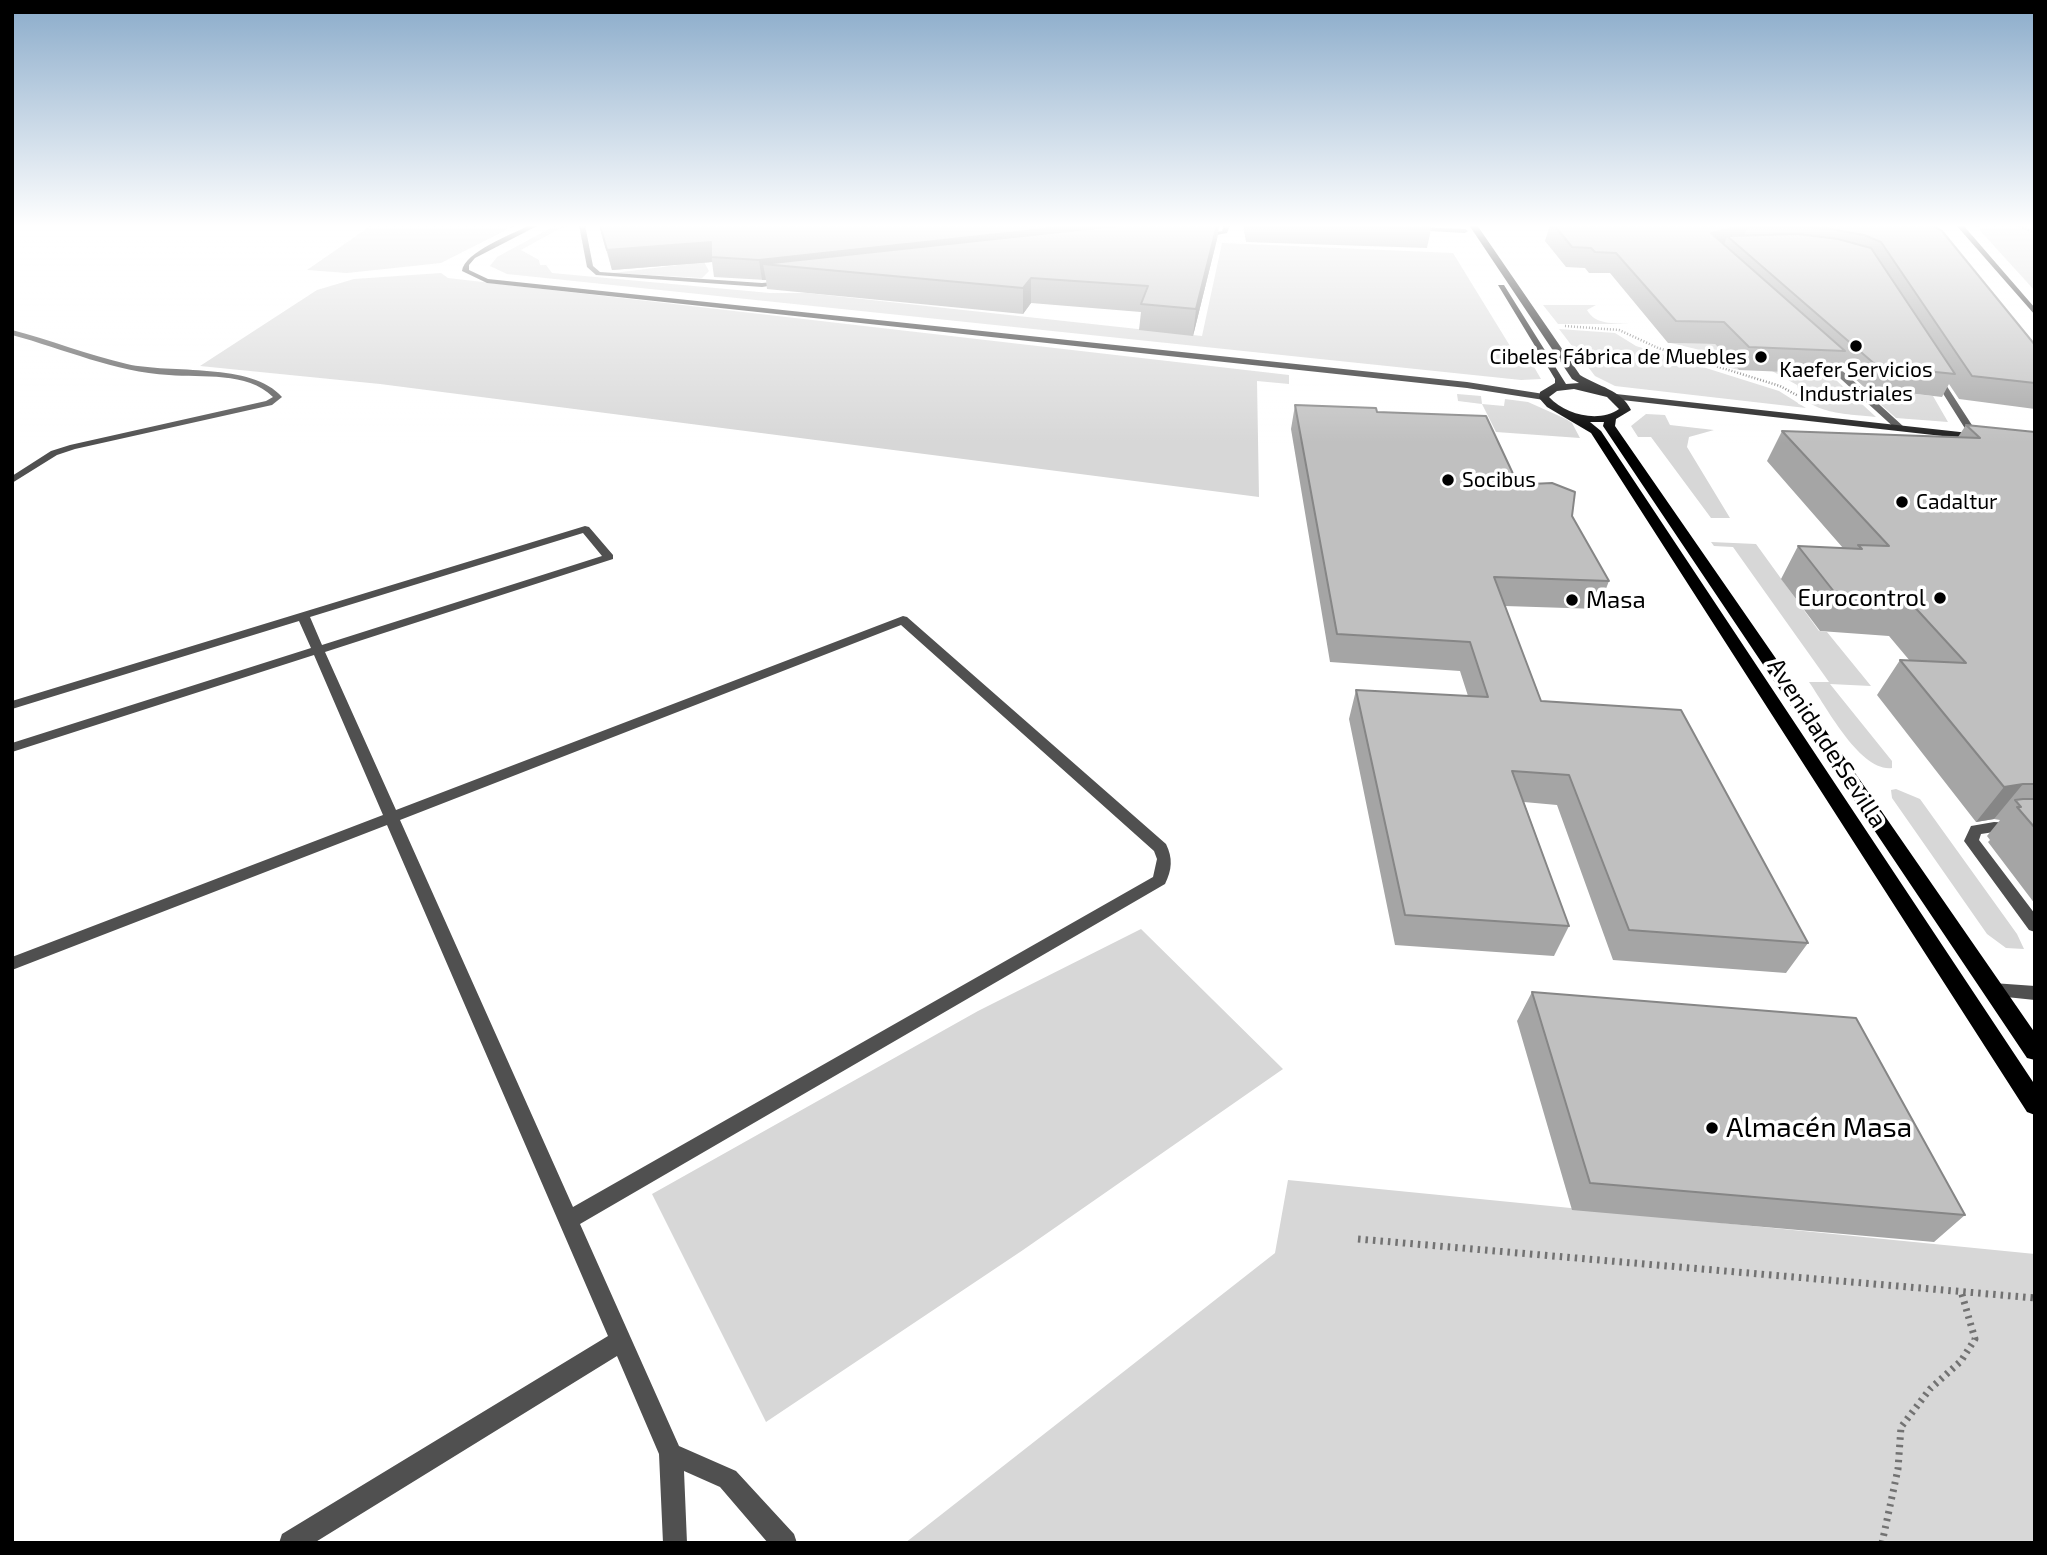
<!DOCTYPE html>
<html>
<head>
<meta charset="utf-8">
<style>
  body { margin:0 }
  #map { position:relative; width:2047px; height:1555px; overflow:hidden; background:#fff; font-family:"Exo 2",sans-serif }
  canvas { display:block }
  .frame { position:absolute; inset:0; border:14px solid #000; pointer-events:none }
</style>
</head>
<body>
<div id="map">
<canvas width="2047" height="1555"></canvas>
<div class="frame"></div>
</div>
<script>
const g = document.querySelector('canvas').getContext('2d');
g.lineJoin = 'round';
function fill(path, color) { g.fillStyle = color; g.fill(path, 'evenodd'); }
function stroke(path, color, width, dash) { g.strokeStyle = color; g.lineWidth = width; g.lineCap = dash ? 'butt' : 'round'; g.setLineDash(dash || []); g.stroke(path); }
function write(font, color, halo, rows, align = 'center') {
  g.font = font + ' "Exo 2",sans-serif'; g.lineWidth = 7; g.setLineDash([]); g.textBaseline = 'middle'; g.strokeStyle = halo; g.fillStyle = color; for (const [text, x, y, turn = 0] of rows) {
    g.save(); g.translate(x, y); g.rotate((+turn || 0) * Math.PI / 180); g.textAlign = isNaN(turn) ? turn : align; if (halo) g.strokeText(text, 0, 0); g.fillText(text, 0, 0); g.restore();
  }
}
fill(new Path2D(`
  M 372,225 L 516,225 L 441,263 L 347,273 L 307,270 Z
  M 556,225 L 572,225 L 561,228 L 521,250 L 539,260 L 540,265 L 546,265 L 552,273 L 770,293 L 807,293 L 1202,336 L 1222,243 L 1453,253 L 1518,359 L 1530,360 L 1541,379 L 1521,380 L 507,274 L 490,266 L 497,257 Z
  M 1975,225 L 2035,225 L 2035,291 Z
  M 704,262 L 709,271 L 702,278 L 613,273 Z
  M 441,273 L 448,278 L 1289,375 L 1289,384 L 1257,381 L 1259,497 L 380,384 L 200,366 L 317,290 L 354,279 Z
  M 1543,305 L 1596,305 L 1587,310 C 1595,325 1614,323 1629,324 L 1558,324 Z
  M 1757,307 L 1876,417 C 1852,414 1803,415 1797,385 L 1772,371 Z
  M 1559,329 L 1615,333 L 1636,346 L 1779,391 L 1806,408 L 1615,386 L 1595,376 Z
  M 1671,343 L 1715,344 L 1739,370 L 1722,366 L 1700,350 Z
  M 1862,388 L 1933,396 L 1948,422 L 1896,418 Z
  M 1457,394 L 1481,396 L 1482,404 L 1504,406 L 1505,399 L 1528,402 L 1566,419 L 1572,423 L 1580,438 L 1496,432 L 1482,404 L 1458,401 Z
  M 1646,414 L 1665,415 L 1670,425 L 1714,430 L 1689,437 L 1687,447 L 1730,518 L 1711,518 L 1651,437 L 1638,437 L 1631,426 Z
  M 1711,542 L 1756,544 L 1819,631 L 1827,632 L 1871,686 L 1830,684 L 1892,761 L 1892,768 C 1860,772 1826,706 1809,682 L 1829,682 L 1733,547 L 1714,546 Z
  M 1896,789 L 1920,799 L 2017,934 L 2024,949 L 2006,948 L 1987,934 L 1892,798 L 1891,790 Z
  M 1141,929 L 1283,1069 L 1023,1250 L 766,1422 L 652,1194 L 978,1011 Z
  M 1288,1180 L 2035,1254 L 2035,1543 L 905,1543 L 1275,1253 Z`), '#d7d7d7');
stroke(new Path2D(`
  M 2017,225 L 2035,233
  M 1565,326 L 1619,330 L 1658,348 L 1780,386 L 1802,398`), '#727272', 2.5, [1, 2]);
stroke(new Path2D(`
  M 1358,1239 L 2035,1298
  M 1882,1543 L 1898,1469 L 1901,1427 L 1930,1389 L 1961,1361 L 1975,1339 L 1961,1291`), '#727272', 7, [2.5, 5]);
fill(new Path2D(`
  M 579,225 L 585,225 L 593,266 L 600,272 L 762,283 L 784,281 L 788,283 L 762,287 L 596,275 L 587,267 Z
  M 1224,225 L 1230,225 L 1227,233 L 1201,238 L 1198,236 L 1222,231 Z
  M 12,330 C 51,340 88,355 127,364 C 171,374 252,362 282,397 L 272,405 L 75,449 L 57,455 L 12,483 L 12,476 L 51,451 L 70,445 L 266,401 L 273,397 C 247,371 202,378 169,375 C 115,372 64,349 12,335 Z
  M 585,526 L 589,527 L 613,555 L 613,559 L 325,652 L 396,810 L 903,616 L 907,617 L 1166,844 C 1173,858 1172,870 1165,884 L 580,1224 L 679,1446 L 736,1471 L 794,1534 L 797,1543 L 768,1543 L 720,1487 L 684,1471 L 687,1543 L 663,1543 L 659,1454 L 617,1356 L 314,1543 L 279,1543 L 282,1534 L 608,1336 L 387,825 L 12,970 L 12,957 L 383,815 L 314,655 L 12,752 L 12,743 L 311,648 L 299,621 L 12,709 L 12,701 ZM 583,533 L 602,556 L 322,645 L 310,617 ZM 901,625 L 1154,851 L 1157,859 L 1153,877 L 573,1207 L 400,820 Z
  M 1994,822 L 2035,824 L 2035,834 L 1994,832 L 1981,834 L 1979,840 L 2035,914 L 2035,932 L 2029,930 L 1964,841 L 1971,826 Z
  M 1993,983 L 2035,986 L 2035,1000 L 1987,995 L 1985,990 L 1987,985 Z`), '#505050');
fill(new Path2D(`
  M 1414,227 L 1465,229 L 1468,231 L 1465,233 L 1412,230 Z
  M 1819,355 L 1825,355 L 1904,427 L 1904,431 L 1898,431 L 1819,359 Z
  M 1933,374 L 1939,374 L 1979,436 L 1977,438 L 1971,438 L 1932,376 Z`), '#505050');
fill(new Path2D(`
  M 530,225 L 539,225 L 475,258 L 469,265 L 469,270 L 488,279 L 1467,382 L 1544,394 L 1548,397 L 1544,400 L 1467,388 L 487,283 L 462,271 C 464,252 513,234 530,225 Z
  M 1956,225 L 1963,225 L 2035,308 L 2035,315 Z
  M 1616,394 L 1978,434 L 1983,437 L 1978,440 L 1613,399 L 1613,395 Z`), '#1d1d1d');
fill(new Path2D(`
  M 1469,225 L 1477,225 L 1580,375 C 1597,386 1622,390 1631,410 L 1616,419 L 1615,426 L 2035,1033 L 2035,1060 L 2027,1058 L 1603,426 L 1604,422 L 1590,422 L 1601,431 L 2035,1085 L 2035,1115 L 2027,1112 L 1591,433 L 1547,407 L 1539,398 L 1540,392 L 1555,383 L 1555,379 L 1498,285 L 1504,285 L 1566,384 L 1579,383 L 1572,379 ZM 1574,389 L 1607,397 L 1619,409 C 1599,423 1566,415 1549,397 L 1557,391 Z`), '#000');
fill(new Path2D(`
  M 599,225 L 1219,225 L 1217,239 L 1193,336 L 1139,330 L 1141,312 L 1031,303 L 1023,314 L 767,289 L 766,280 L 714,277 L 712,262 L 612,270 Z
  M 1243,225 L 1429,225 L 1431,229 L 1427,248 L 1246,242 Z
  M 1550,225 L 1932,225 L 2035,345 L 2035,409 L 1959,399 L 1949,384 L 1942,397 L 1865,388 L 1839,364 L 1834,374 L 1739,370 L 1715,344 L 1668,343 L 1610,273 L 1589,273 L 1585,268 L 1566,267 L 1545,241 Z
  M 1295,405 L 1377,412 L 1515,478 L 1531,484 L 1572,516 L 1609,581 L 1598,609 L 1505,606 L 1541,701 L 1808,943 L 1786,973 L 1613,960 L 1557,805 L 1524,802 L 1569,926 L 1554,956 L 1395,945 L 1349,719 L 1356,690 L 1468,696 L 1460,671 L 1330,662 L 1291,429 Z
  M 1966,425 L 2035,432 L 2035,904 L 1988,842 L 1990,840 L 1987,836 L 2000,820 L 1994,819 L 1976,822 L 1877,695 L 1900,660 L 1910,661 L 1889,636 L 1820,631 L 1781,579 L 1798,546 L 1843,548 L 1767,461 L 1782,431 L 1958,437 Z
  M 1532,992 L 1965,1215 L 1934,1242 L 1572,1210 L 1517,1021 Z`), '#a5a5a5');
fill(new Path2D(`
  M 1081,225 L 1215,225 L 763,264 L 766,280 L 762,280 L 759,260 Z
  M 1217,225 L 1219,225 L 1217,239 L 1193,336 L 1196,309 Z
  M 1748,225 L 1741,244 L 1727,236 L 1723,248 L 1711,233 Z
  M 711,242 L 712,262 L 612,270 L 607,250 Z
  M 1031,278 L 1031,303 L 1023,314 L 1023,288 Z
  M 2023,784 L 1994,819 L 1976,822 L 2004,787 Z`), '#868686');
const building = new Path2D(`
  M 600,225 L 1081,225 L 759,260 L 711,257 L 711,242 L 607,250 Z
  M 1125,225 L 1217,225 L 1196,309 L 1141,304 L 1148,286 L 1031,278 L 1023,288 L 763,264 Z
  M 1330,225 L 1429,225 L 1431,229 Z
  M 1554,225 L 1747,225 L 1711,233 L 1845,351 L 1749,347 L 1724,322 L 1676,321 L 1616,253 L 1595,252 L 1591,248 L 1572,247 Z
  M 1784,225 L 1932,225 L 1942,231 L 2035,345 L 2035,383 L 1972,376 L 1881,242 L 1864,235 L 1831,229 Z
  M 1798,234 L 1838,239 L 1871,248 L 1955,374 L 1877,366 L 1727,236 Z
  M 1295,405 L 1376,408 L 1377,412 L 1486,416 L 1515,478 L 1528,479 L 1531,484 L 1552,483 L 1575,492 L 1572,516 L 1609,581 L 1494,577 L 1541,701 L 1681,710 L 1808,943 L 1629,930 L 1569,775 L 1512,771 L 1569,926 L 1405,915 L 1356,690 L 1488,697 L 1470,642 L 1337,634 Z
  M 1966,425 L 2035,432 L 2035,784 L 2023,784 L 2004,787 L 1900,660 L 1966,663 L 1910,602 L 1839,598 L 1798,546 L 1862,549 L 1858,545 L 1889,546 L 1782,431 L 1980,438 Z
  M 2023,799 L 2035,799 L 2035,828 L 2017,807 L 2021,807 L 2015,800 Z
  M 1532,992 L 1856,1018 L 1965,1215 L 1590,1183 Z`);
fill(building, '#c0c0c0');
stroke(building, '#868686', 2);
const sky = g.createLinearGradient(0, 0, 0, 443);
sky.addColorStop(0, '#8aabca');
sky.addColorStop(0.51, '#fff');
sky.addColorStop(1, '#ffffff00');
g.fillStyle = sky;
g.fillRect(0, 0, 2047, 443);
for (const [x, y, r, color] of [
  [1856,346,7,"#000"],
  [1761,357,7,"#000"],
  [1448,480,7,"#000"],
  [1902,502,7,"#000"],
  [1940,598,7,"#000"],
  [1572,600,7,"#000"],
  [1712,1128,7,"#000"]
]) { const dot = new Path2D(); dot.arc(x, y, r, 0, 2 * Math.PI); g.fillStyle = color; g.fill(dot); stroke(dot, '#fff', 2.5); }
write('21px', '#000', '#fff', [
  ["Cibeles Fábrica de Muebles",1747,357,"right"],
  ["Kaefer Servicios",1856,370,"center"],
  ["Industriales",1856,394,"center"],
  ["Socibus",1462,480],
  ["Cadaltur",1916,502]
], 'left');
write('24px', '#000', '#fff', [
  ["Eurocontrol",1926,598],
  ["Masa",1586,600,"left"]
], 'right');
write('24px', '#000', '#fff', [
  ["Avenida de Sevilla",1827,743,57]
]);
write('28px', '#000', '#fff', [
  ["Almacén Masa",1726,1128]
], 'left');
</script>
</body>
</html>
